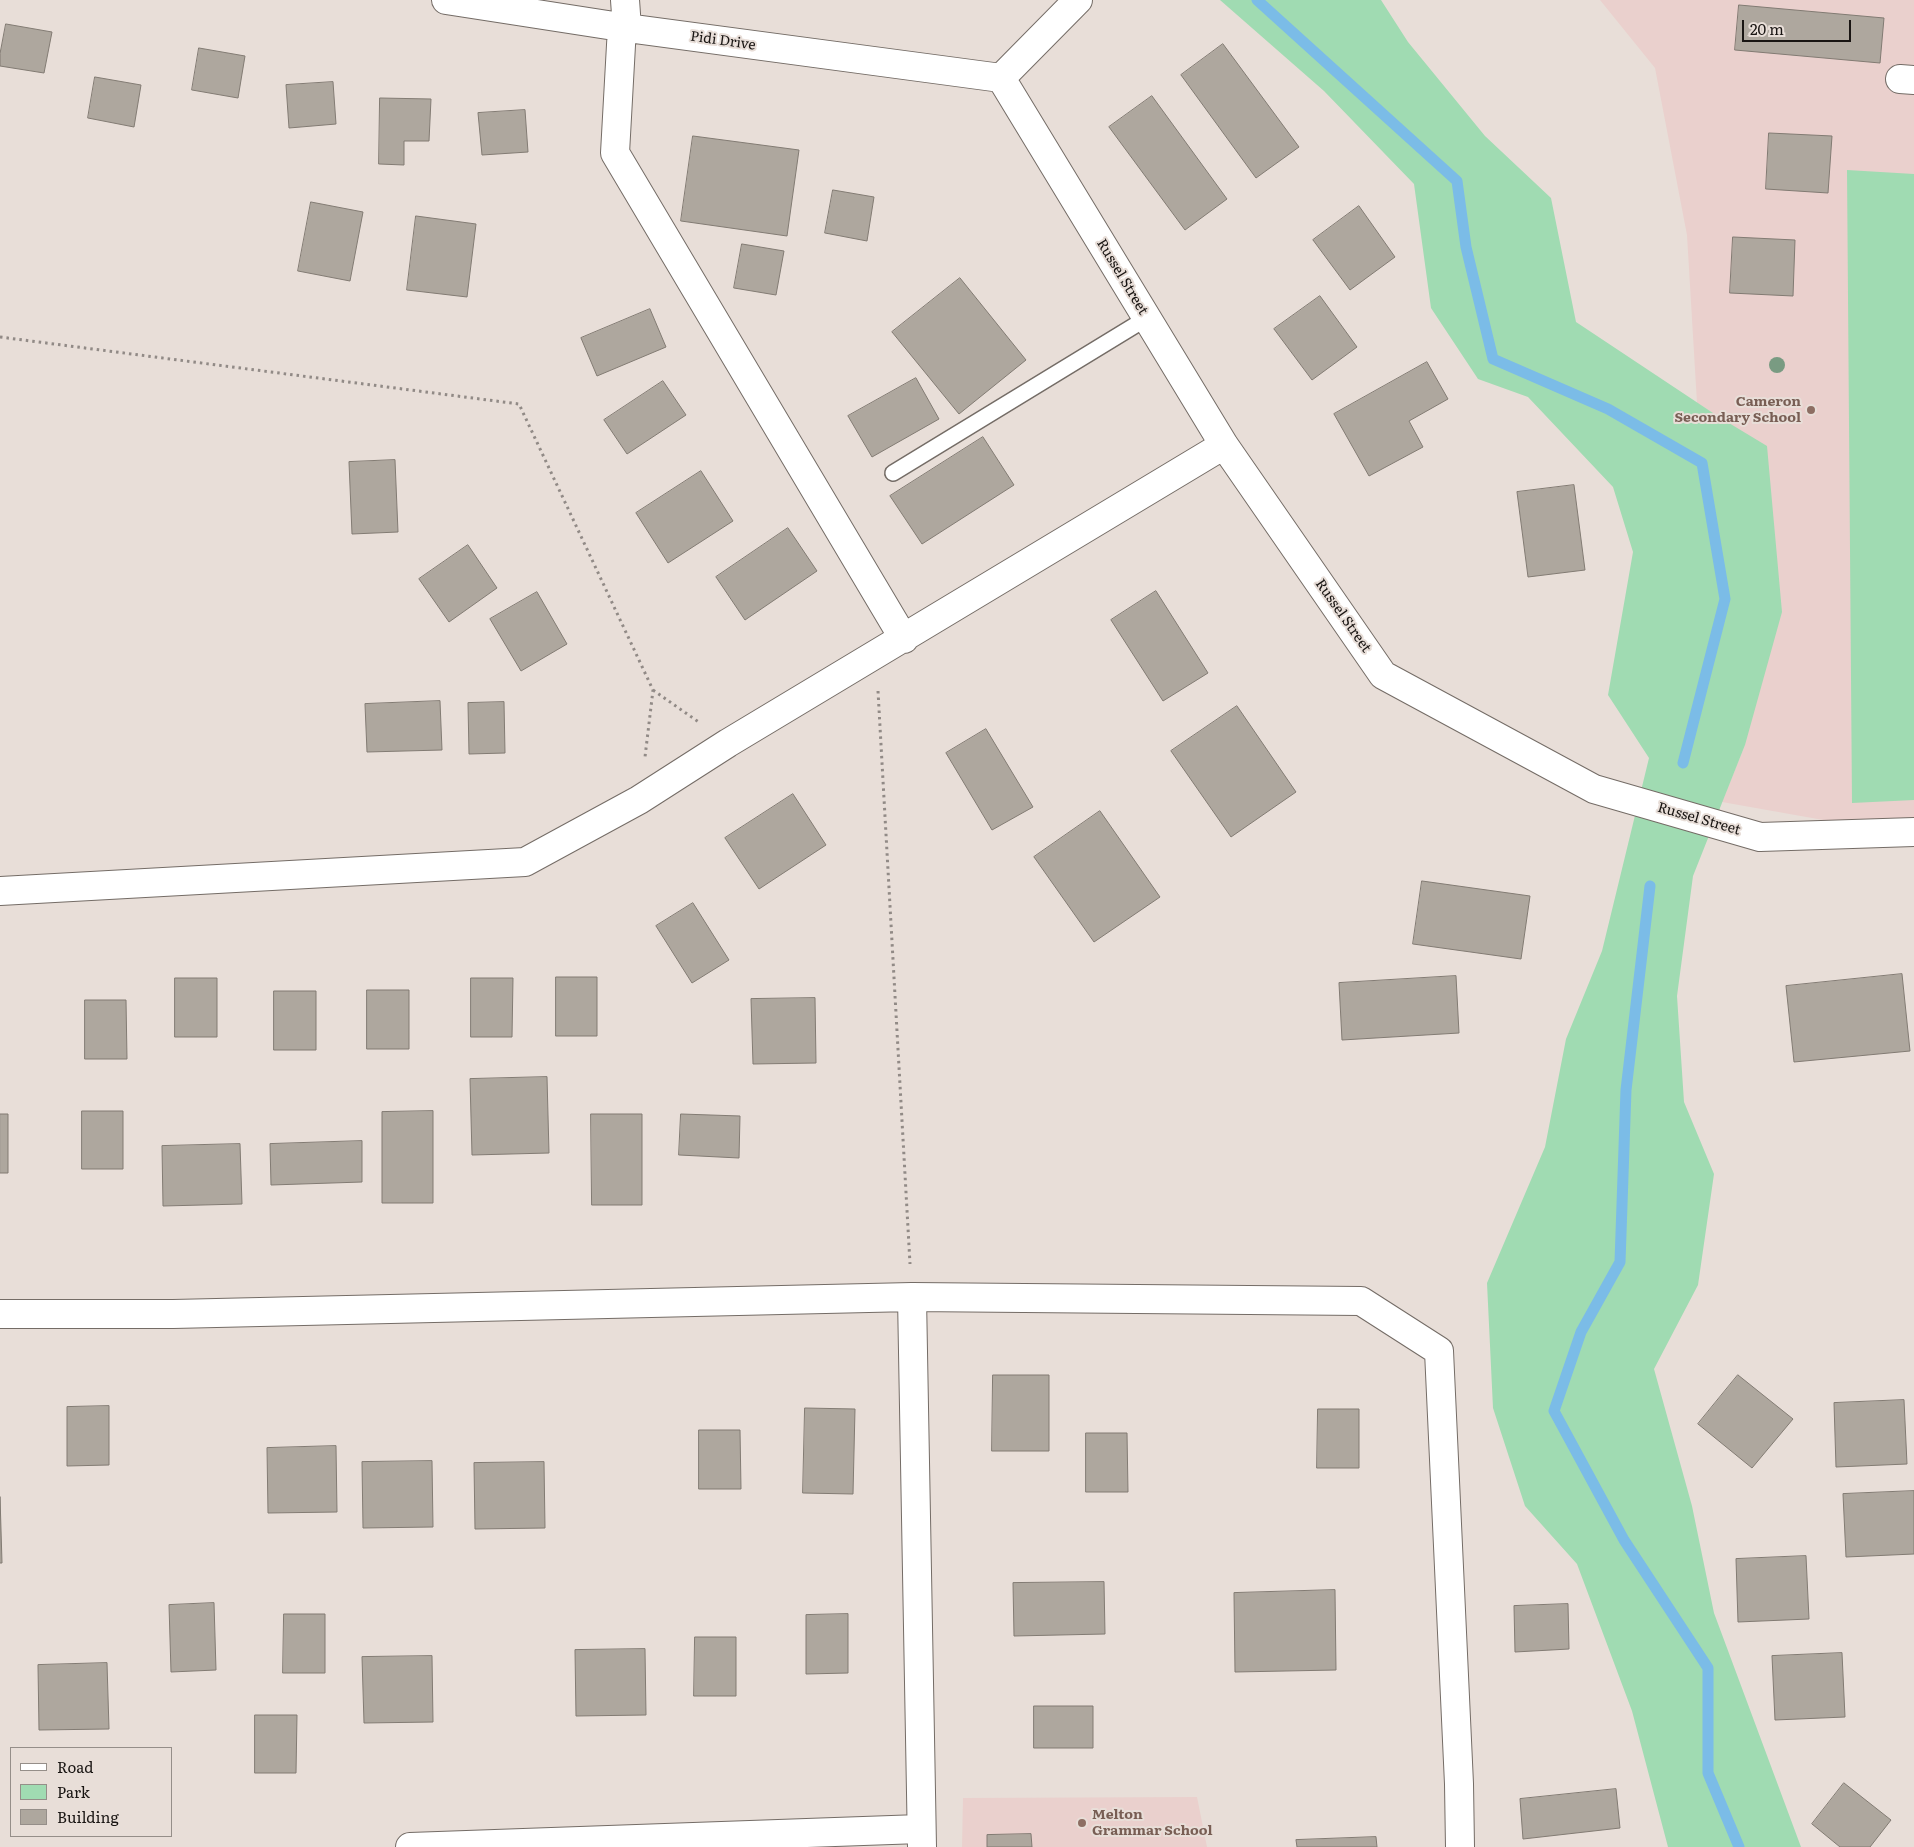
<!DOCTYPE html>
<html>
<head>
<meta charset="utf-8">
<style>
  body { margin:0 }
  #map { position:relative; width:1914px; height:1847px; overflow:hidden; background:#e8ded8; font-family:Literata,serif }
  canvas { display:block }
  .legend { position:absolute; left:10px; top:1747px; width:162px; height:90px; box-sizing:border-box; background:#e8ded8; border:1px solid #958e89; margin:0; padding:6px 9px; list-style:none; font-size:15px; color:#191513 }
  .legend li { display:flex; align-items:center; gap:10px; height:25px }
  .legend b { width:25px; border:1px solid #958e89 }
  .scale { position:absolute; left:1742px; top:20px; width:109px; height:22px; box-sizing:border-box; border:2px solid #191513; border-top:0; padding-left:6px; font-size:15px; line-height:18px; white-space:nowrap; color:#191513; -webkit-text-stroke:4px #e8ded8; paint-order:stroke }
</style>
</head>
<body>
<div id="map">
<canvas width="1914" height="1847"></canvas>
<ul class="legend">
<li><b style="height:6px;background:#fff"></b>Road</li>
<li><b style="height:14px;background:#a0dbb2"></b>Park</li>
<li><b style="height:14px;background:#aea79e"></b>Building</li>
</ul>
<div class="scale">20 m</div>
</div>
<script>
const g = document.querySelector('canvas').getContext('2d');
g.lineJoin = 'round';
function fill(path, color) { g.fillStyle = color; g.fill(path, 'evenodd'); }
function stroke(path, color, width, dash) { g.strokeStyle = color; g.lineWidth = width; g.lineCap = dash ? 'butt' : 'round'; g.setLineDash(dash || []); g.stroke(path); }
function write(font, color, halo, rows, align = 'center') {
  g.font = font + ' Literata,serif'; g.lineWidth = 4; g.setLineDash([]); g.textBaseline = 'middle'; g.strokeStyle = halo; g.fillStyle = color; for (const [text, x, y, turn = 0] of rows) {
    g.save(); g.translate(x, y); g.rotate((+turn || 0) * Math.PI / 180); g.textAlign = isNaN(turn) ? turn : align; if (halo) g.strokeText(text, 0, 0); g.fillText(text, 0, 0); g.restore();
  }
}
fill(new Path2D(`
  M 1600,0 L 1914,0 L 1914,827 L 1874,829 L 1722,802 L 1745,745 L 1719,417 L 1697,403 L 1687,235 L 1655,68 Z
  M 1197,1797 L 1207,1847 L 962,1847 L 963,1798 Z`), '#ead0cd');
fill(new Path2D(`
  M 1220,0 L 1381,0 L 1408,42 L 1485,136 L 1551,198 L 1576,322 L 1719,417 L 1767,446 L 1782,612 L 1745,745 L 1693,876 L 1677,996 L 1684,1102 L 1714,1174 L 1698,1285 L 1654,1369 L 1692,1506 L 1714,1613 L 1801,1847 L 1668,1847 L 1632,1711 L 1577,1564 L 1525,1506 L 1493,1408 L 1487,1283 L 1545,1147 L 1566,1039 L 1602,951 L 1649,758 L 1608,695 L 1633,552 L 1613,487 L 1528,397 L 1478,379 L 1431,308 L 1414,184 L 1324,91 Z
  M 1847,170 L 1914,174 L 1914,800 L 1852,803 Z`), '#a0dbb2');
stroke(new Path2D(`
  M 1257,0 L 1457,181 L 1466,247 L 1493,359 L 1608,409 L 1702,463 L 1725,599 L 1683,763
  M 1650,886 L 1626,1090 L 1620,1262 L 1581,1332 L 1554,1411 L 1624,1540 L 1708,1668 L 1708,1773 L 1739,1847`), '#7bbce7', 11);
const building = new Path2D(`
  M 1739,5 L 1884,18 L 1880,63 L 1735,50 Z
  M 6,24 L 52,32 L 44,73 L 0,66 L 0,54 Z
  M 1223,44 L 1299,147 L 1256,178 L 1181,75 Z
  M 199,48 L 245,56 L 238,98 L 192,90 Z
  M 95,77 L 141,85 L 134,127 L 88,118 Z
  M 333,82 L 336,124 L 289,128 L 286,85 Z
  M 1152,96 L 1227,199 L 1185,230 L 1109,127 Z
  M 380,98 L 431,99 L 429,141 L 404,141 L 404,165 L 379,164 Z
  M 525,110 L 528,152 L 482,155 L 478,113 Z
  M 1769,133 L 1832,136 L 1828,193 L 1766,189 Z
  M 693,136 L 799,150 L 787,236 L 681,221 Z
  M 833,190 L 874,197 L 867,241 L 825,233 Z
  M 311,202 L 363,212 L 350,281 L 298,271 Z
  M 1359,206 L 1395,257 L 1350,290 L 1313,240 Z
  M 416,216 L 476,224 L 467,297 L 407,290 Z
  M 1733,237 L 1795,240 L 1793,296 L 1730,293 Z
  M 742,244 L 784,251 L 776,295 L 734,288 Z
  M 960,278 L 1026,360 L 959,414 L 892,332 Z
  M 1320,296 L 1357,347 L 1312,380 L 1274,329 Z
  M 650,309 L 666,347 L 597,376 L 581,338 Z
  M 1427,362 L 1448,399 L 1409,421 L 1423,447 L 1369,476 L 1334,414 Z
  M 916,378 L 939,419 L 872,457 L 848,416 Z
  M 663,381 L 686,415 L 627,454 L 604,420 Z
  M 983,437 L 1014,485 L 922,544 L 890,496 Z
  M 395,460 L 398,532 L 352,534 L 349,462 Z
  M 701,471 L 733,521 L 668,563 L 636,513 Z
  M 1574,485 L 1585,570 L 1528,577 L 1517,492 Z
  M 788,528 L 817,571 L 745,620 L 716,577 Z
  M 468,545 L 497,588 L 449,622 L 419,579 Z
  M 1156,591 L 1208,673 L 1163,701 L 1111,620 Z
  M 537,592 L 567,644 L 521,671 L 490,619 Z
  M 440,701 L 442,750 L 367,752 L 365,704 Z
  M 504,702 L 505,753 L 469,754 L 468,703 Z
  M 1237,706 L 1296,792 L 1231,837 L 1171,751 Z
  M 986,729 L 1033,807 L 992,830 L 946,753 Z
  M 793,794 L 826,845 L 759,889 L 725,838 Z
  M 1100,811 L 1160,897 L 1094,942 L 1034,857 Z
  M 1422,881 L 1530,896 L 1521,959 L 1413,944 Z
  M 693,903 L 729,960 L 692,983 L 656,926 Z
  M 1902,974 L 1910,1051 L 1794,1062 L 1786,986 Z
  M 1456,976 L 1459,1033 L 1342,1040 L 1339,983 Z
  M 556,977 L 597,977 L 597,1036 L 556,1036 Z
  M 175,978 L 217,978 L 217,1037 L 175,1037 Z
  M 471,978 L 513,978 L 512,1037 L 471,1037 Z
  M 367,990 L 409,990 L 409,1049 L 367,1049 Z
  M 274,991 L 316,991 L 316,1050 L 274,1050 Z
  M 815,998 L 816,1063 L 753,1064 L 751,999 Z
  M 85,1000 L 126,1000 L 127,1059 L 85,1059 Z
  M 547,1077 L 549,1153 L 472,1155 L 470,1079 Z
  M 82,1111 L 123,1111 L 123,1169 L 82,1169 Z
  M 433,1111 L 433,1203 L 382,1203 L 382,1112 Z
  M 0,1114 L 8,1114 L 8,1173 L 0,1173 Z
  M 591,1114 L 642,1114 L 642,1205 L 592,1205 Z
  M 681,1114 L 740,1116 L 739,1158 L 679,1155 Z
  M 362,1141 L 362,1182 L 271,1185 L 270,1144 Z
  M 240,1144 L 242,1204 L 163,1206 L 162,1146 Z
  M 993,1375 L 1049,1375 L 1049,1451 L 992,1451 Z
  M 1738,1375 L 1793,1419 L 1752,1468 L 1698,1424 Z
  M 1904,1400 L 1907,1464 L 1836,1467 L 1834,1403 Z
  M 109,1406 L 109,1465 L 67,1466 L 67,1407 Z
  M 805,1408 L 855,1409 L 853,1494 L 803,1493 Z
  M 1318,1409 L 1359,1409 L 1359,1468 L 1317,1468 Z
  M 699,1430 L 740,1430 L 741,1489 L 699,1489 Z
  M 1086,1433 L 1127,1433 L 1128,1492 L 1086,1492 Z
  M 336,1446 L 337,1512 L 268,1513 L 267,1448 Z
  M 432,1461 L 433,1527 L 363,1528 L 362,1462 Z
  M 544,1462 L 545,1528 L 475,1529 L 474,1463 Z
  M 1914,1491 L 1914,1554 L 1846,1557 L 1843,1494 Z
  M 0,1497 L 2,1563 L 0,1563 Z
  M 1806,1556 L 1809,1619 L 1738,1622 L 1736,1559 Z
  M 1104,1582 L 1105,1634 L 1014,1636 L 1013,1583 Z
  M 1335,1590 L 1336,1670 L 1235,1672 L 1234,1593 Z
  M 214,1603 L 216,1670 L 171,1672 L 169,1605 Z
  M 1568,1604 L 1569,1649 L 1515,1652 L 1514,1606 Z
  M 284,1614 L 325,1614 L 325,1673 L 283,1673 Z
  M 848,1614 L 848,1673 L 806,1674 L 806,1615 Z
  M 695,1637 L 736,1637 L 736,1696 L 694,1696 Z
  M 645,1649 L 646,1715 L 576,1716 L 575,1650 Z
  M 1842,1653 L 1845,1717 L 1775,1720 L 1772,1656 Z
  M 432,1656 L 433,1722 L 364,1723 L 362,1657 Z
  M 107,1663 L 109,1729 L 39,1730 L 38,1665 Z
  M 1034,1706 L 1093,1706 L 1093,1748 L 1034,1748 Z
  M 255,1715 L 297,1715 L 296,1773 L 255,1773 Z
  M 1844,1783 L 1891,1820 L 1870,1847 L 1840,1847 L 1812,1824 Z
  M 1616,1789 L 1620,1828 L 1523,1839 L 1520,1799 Z
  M 1031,1834 L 1032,1847 L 987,1847 L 987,1835 Z
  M 1376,1837 L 1377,1847 L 1297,1847 L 1296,1840 Z`);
fill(building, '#aea79e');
stroke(building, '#827b73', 1);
const service = new Path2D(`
  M 893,473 L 1147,318`);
const minor = new Path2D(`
  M 446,0 L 627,28 L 1001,78
  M 625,0 L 627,28
  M 622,27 L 615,153 L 904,639
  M 1001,78 L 1224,445 L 1383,675 L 1594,789 L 1760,837 L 1914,832
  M 1001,78 L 1078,0
  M 1900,79 L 1914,80
  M 0,891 L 525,862 L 639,800 L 728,743 L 1224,445
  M 912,1297 L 922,1847
  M 0,1314 L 173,1314 L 912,1297 L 1361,1301 L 1439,1351 L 1459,1784 L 1460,1847
  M 410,1847 L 920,1829`);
stroke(service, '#746c66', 18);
stroke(minor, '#746c66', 30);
stroke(new Path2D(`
  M 0,337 L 519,404 L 653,690 L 645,757
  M 653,690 L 700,723
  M 878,691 L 910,1264`), '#918a86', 3, [2.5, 4]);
stroke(service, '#fff', 15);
stroke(minor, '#fff', 28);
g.fillStyle = '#799b82';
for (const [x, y] of [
  [1777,365]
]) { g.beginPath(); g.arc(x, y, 8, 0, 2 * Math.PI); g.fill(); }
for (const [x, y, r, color] of [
  [1811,410,5,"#8d6e63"],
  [1082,1823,5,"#8d6e63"]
]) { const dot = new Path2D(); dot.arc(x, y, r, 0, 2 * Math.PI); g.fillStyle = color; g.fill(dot); stroke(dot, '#e8ded8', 2); }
write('14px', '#191513', '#e8ded8', [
  ["Pidi Drive",723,41,8],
  ["Russel Street",1122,277,59],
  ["Russel Street",1343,616,55],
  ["Russel Street",1699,819,16]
]);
write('bold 14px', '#785e54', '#e8ded8', [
  ["Cameron",1801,402],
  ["Secondary School",1801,418],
  ["Melton",1092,1815,"left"],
  ["Grammar School",1092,1831,"left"]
], 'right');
</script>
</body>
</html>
